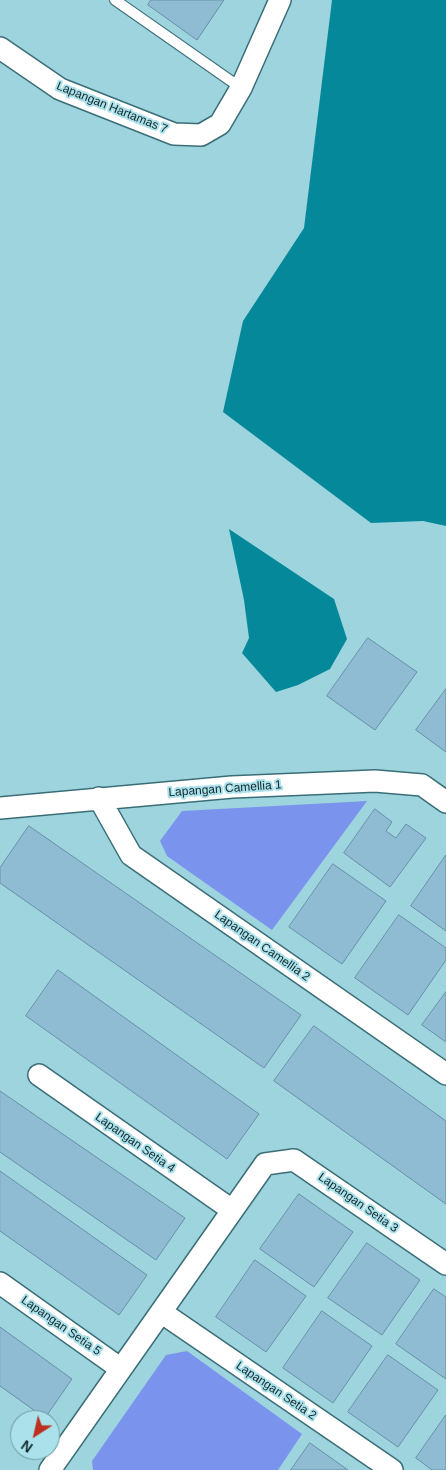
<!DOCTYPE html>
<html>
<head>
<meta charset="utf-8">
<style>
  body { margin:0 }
  #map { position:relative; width:446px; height:1470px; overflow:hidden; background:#9ed4de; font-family:Helvetica,sans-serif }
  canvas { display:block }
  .north { position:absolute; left:10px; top:1410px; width:50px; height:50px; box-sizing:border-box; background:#aae1eb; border:1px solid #6e989f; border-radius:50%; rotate:215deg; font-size:14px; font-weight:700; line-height:20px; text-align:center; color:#142a2e }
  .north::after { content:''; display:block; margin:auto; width:18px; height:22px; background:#bd3020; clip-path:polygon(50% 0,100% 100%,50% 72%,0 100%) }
</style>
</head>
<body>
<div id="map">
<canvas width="446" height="1470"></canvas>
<div class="north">N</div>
</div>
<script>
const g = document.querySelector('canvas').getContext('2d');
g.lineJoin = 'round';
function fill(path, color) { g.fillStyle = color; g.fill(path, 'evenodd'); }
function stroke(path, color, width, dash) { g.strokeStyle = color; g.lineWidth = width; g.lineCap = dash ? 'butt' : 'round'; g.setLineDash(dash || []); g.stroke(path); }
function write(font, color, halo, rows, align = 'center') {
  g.font = font + ' Helvetica,sans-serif'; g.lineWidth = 4; g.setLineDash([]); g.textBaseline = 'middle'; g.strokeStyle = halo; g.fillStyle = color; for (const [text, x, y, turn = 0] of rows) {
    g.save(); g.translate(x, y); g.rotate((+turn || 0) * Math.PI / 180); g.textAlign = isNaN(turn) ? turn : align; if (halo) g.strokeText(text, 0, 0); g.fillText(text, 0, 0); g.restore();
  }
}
fill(new Path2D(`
  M 367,801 L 272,930 L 167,856 L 160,841 L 182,811 Z
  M 187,1351 L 302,1434 L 278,1470 L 93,1470 L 92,1461 L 166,1355 Z`), '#7a94ee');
fill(new Path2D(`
  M 332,0 L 446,0 L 446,526 L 423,521 L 371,523 L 223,412 L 243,321 L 304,228 Z
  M 229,529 L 334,599 L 347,639 L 330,669 L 298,685 L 276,692 L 242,653 L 249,638 L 244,600 Z`), '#05899a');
const building = new Path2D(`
  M 151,0 L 224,0 L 197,40 L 148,5 Z
  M 368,638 L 417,672 L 375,730 L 327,696 Z
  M 446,689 L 446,752 L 416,730 Z
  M 375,809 L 392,822 L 386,831 L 396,838 L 406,824 L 426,838 L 390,887 L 344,853 Z
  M 29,826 L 301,1015 L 264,1068 L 0,883 L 0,868 Z
  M 446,855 L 446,931 L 411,906 Z
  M 333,864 L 386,901 L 342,964 L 289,927 Z
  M 399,915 L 446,948 L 446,960 L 408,1015 L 355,978 Z
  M 58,970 L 259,1114 L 227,1159 L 26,1016 Z
  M 446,992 L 446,1042 L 422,1025 Z
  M 314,1026 L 446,1121 L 446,1204 L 274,1081 Z
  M 0,1091 L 185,1218 L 156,1260 L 0,1152 Z
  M 0,1171 L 147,1275 L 119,1315 L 0,1231 Z
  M 299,1194 L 353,1232 L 314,1287 L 260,1249 Z
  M 367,1243 L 420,1280 L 382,1335 L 328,1298 Z
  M 255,1260 L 306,1296 L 266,1352 L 216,1317 Z
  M 434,1289 L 446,1297 L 446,1379 L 396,1344 Z
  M 322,1311 L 372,1346 L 333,1403 L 283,1368 Z
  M 0,1327 L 72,1379 L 45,1418 L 0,1386 Z
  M 388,1355 L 438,1390 L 398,1447 L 348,1412 Z
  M 446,1415 L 446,1470 L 432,1470 L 416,1458 Z
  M 310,1443 L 348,1470 L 291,1470 Z`);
fill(building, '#90bcd3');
stroke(building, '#6591a7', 1);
const service = new Path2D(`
  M 115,0 L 241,88`);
const minor = new Path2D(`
  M 0,48 L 60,89 L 174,134 L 201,135 L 220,124 L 241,88 L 280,0
  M 99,798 L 131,855 L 446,1074
  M 0,808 L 232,787 L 375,781 L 422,785 L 446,802
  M 39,1075 L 232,1210
  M 0,1283 L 121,1369
  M 161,1312 L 392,1470
  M 50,1470 L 265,1164 L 294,1160 L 446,1264`);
stroke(service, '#3a6e77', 12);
stroke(minor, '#3a6e77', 24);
stroke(service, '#fff', 10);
stroke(minor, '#fff', 21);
write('12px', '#142a2e', '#aae1eb', [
  ["Lapangan Hartamas 7",112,108,22],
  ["Lapangan Camellia 1",225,789,-4],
  ["Lapangan Camellia 2",262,946,35],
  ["Lapangan Setia 4",135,1143,35],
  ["Lapangan Setia 3",358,1203,35],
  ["Lapangan Setia 5",61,1326,35],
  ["Lapangan Setia 2",276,1391,34]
]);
</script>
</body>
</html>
